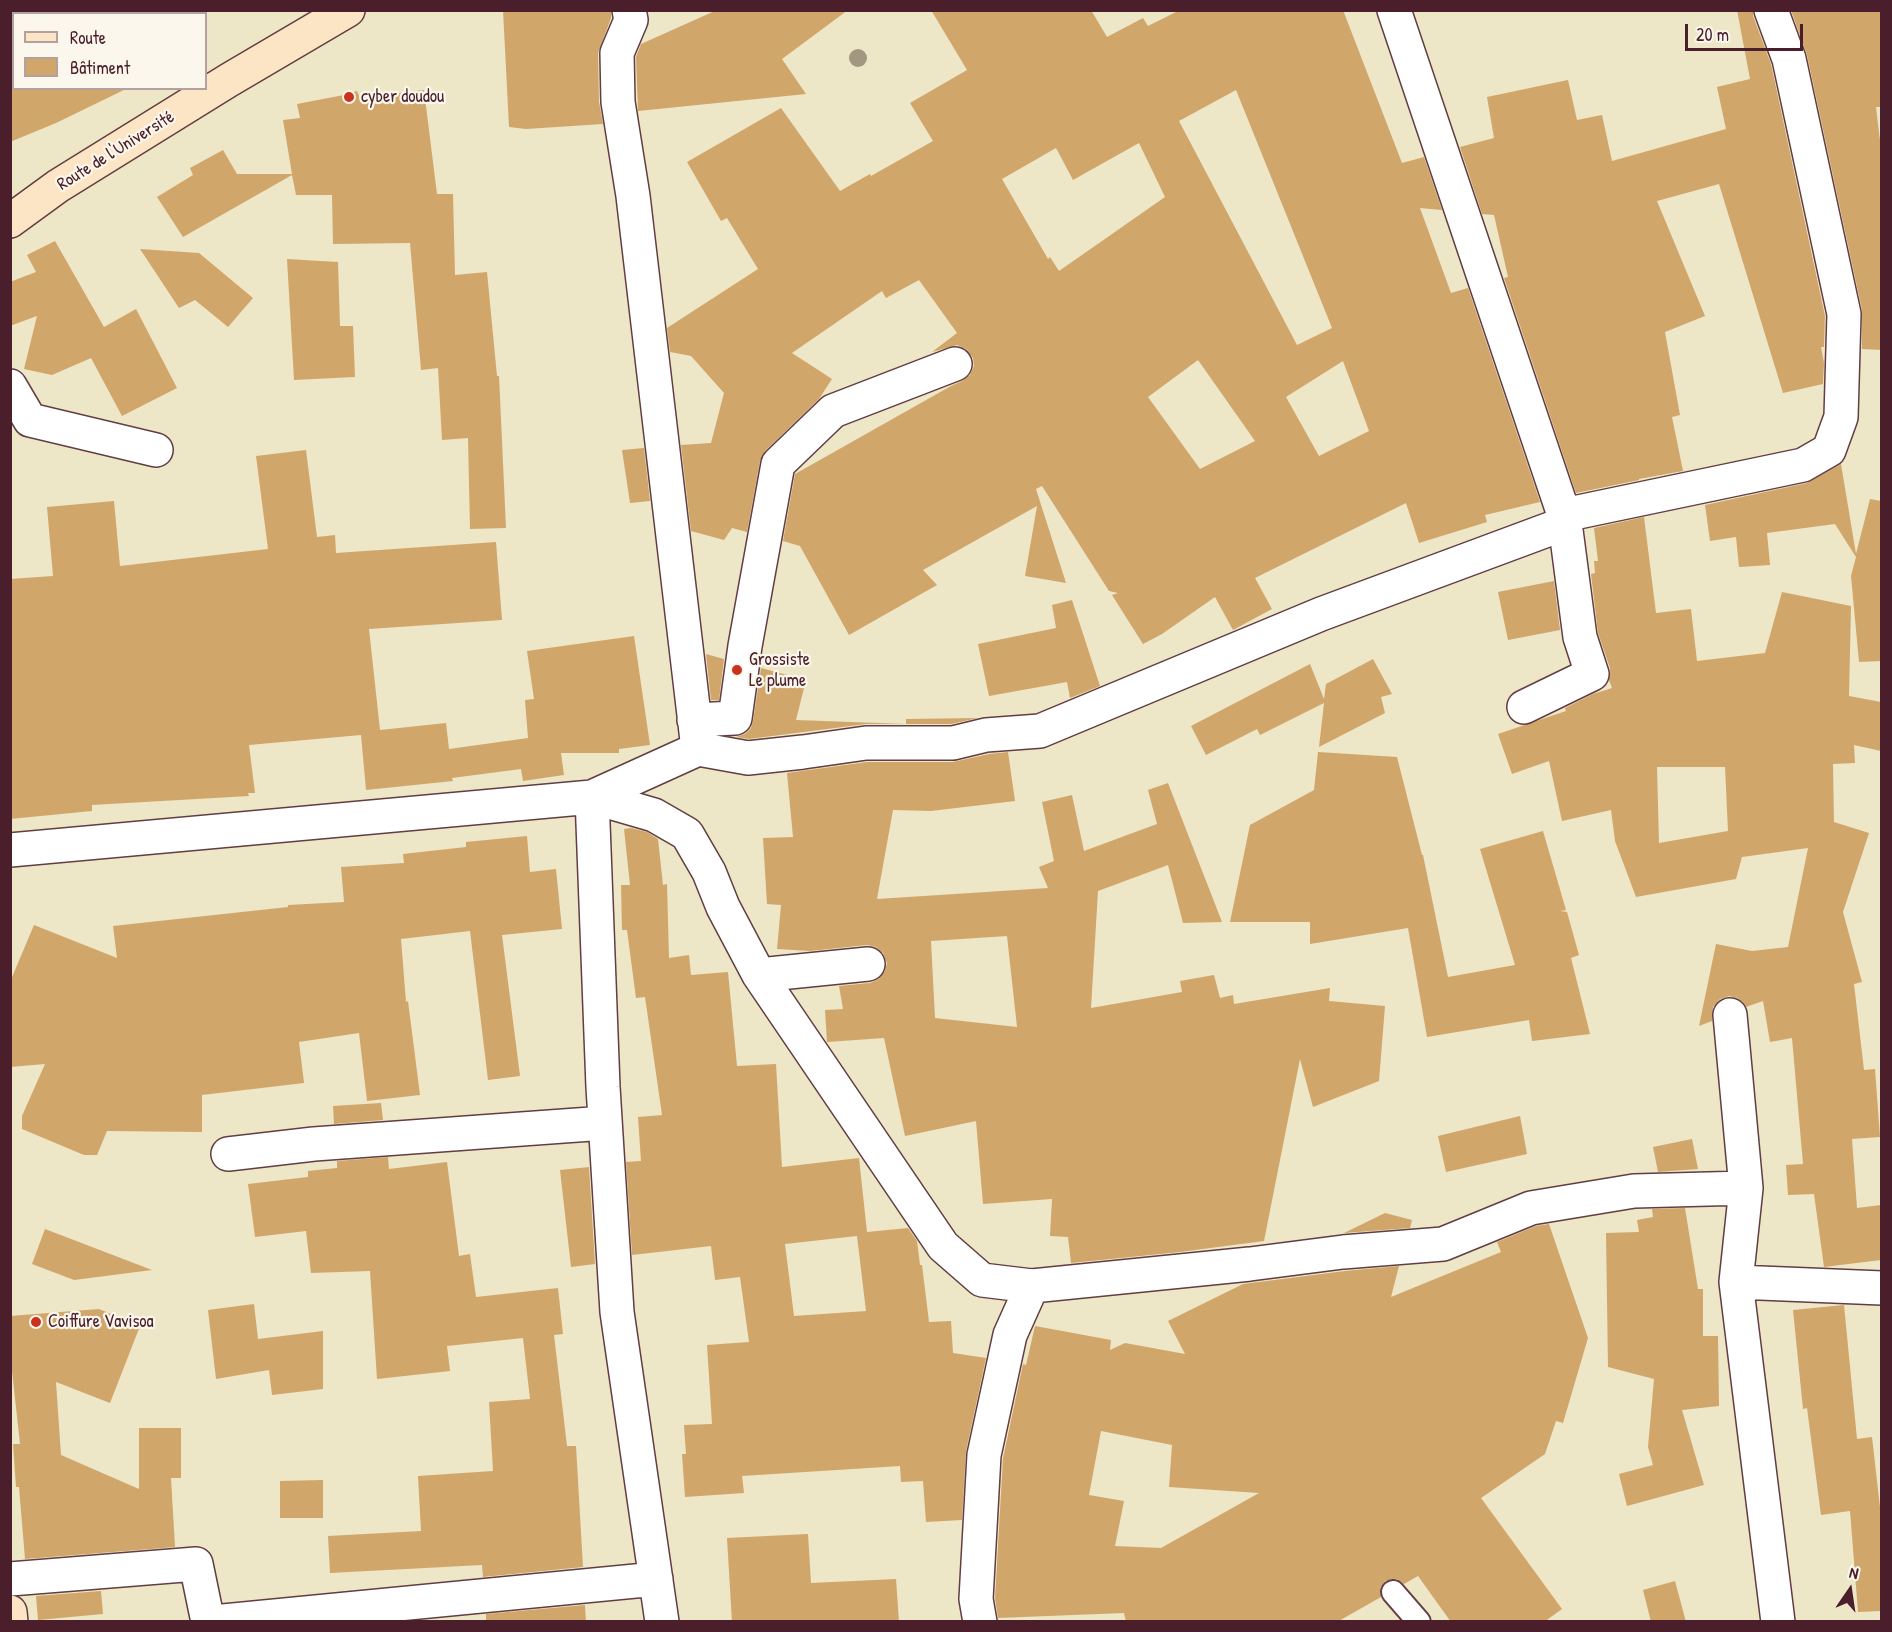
<!DOCTYPE html>
<html>
<head>
<meta charset="utf-8">
<style>
  body { margin:0 }
  #map { position:relative; width:1892px; height:1632px; overflow:hidden; background:#ede6c7; font-family:"Patrick Hand",sans-serif }
  canvas { display:block }
  .frame { position:absolute; inset:0; border:12px solid #4a1f2b; pointer-events:none }
  .legend { position:absolute; left:12px; top:12px; width:195px; height:78px; box-sizing:border-box; background:#fbf7ec; border:2px solid #b4a19f; margin:0; padding:8px 10px; list-style:none; font-size:18px; color:#4a1f2b }
  .legend li { display:flex; align-items:center; gap:12px; height:30px }
  .legend b { width:30px; border:2px solid #b4a19f }
  .north { position:absolute; left:1820px; top:1560px; width:60px; height:60px; -webkit-text-stroke:4px #fbf7ec; paint-order:stroke; rotate:13deg; font-size:16px; font-weight:700; line-height:24px; text-align:center; color:#4a1f2b }
  .north::after { content:''; display:block; margin:auto; width:21px; height:27px; background:#4a1f2b; clip-path:polygon(50% 0,100% 100%,50% 72%,0 100%) }
  .scale { position:absolute; left:1685px; top:24px; width:118px; height:27px; box-sizing:border-box; border:3px solid #4a1f2b; border-top:0; padding-left:8px; font-size:18px; line-height:21px; white-space:nowrap; color:#4a1f2b; -webkit-text-stroke:4px #fbf7ec; paint-order:stroke }
</style>
</head>
<body>
<div id="map">
<canvas width="1892" height="1632"></canvas>
<div class="frame"></div>
<ul class="legend">
<li><b style="height:8px;background:#fce5c4"></b>Route</li>
<li><b style="height:16px;background:#d1a66b"></b>Bâtiment</li>
</ul>
<div class="north">N</div>
<div class="scale">20 m</div>
</div>
<script>
const g = document.querySelector('canvas').getContext('2d');
g.lineJoin = 'round';
function fill(path, color) { g.fillStyle = color; g.fill(path, 'evenodd'); }
function stroke(path, color, width, dash) { g.strokeStyle = color; g.lineWidth = width; g.lineCap = dash ? 'butt' : 'round'; g.setLineDash(dash || []); g.stroke(path); }
function write(font, color, halo, rows, align = 'center') {
  g.font = font + ' "Patrick Hand",sans-serif'; g.lineWidth = 4.5; g.setLineDash([]); g.textBaseline = 'middle'; g.strokeStyle = halo; g.fillStyle = color; for (const [text, x, y, turn = 0] of rows) {
    g.save(); g.translate(x, y); g.rotate((+turn || 0) * Math.PI / 180); g.textAlign = isNaN(turn) ? turn : align; if (halo) g.strokeText(text, 0, 0); g.fillText(text, 0, 0); g.restore();
  }
}
fill(new Path2D(`
  M 503,10 L 611,10 L 611,18 L 598,53 L 599,102 L 603,124 L 526,129 L 509,127 Z
  M 717,10 L 848,10 L 782,59 L 806,94 L 638,111 L 636,57 L 641,44 Z
  M 931,10 L 1091,10 L 1107,37 L 1143,18 L 1148,26 L 1180,10 L 1343,10 L 1402,163 L 1424,157 L 1442,210 L 1420,208 L 1451,293 L 1468,288 L 1540,502 L 1485,515 L 1487,522 L 1419,543 L 1406,503 L 1255,578 L 1272,609 L 1233,630 L 1215,597 L 1162,634 L 1143,644 L 1112,595 L 1118,593 L 1109,591 L 1042,486 L 1036,489 L 1066,583 L 1025,576 L 1037,506 L 923,570 L 937,585 L 849,635 L 800,546 L 783,541 L 795,474 L 951,386 L 962,381 L 970,375 L 974,366 L 973,358 L 966,349 L 957,345 L 932,352 L 957,333 L 919,280 L 886,298 L 882,291 L 792,353 L 832,379 L 819,399 L 765,451 L 760,461 L 747,532 L 732,528 L 724,540 L 691,531 L 681,445 L 711,443 L 724,393 L 691,356 L 670,352 L 667,328 L 758,269 L 727,218 L 721,221 L 687,162 L 781,108 L 840,191 L 870,174 L 871,176 L 933,141 L 910,103 L 967,70 ZM 1236,90 L 1332,328 L 1297,345 L 1179,121 ZM 1139,143 L 1165,197 L 1059,271 L 1050,257 L 1048,259 L 1002,179 L 1056,148 L 1073,180 ZM 1198,360 L 1255,441 L 1200,469 L 1148,397 ZM 1343,361 L 1369,431 L 1319,456 L 1286,397 Z
  M 1737,10 L 1753,10 L 1753,16 L 1771,64 L 1825,316 L 1824,347 L 1821,347 L 1824,363 L 1823,384 L 1783,393 L 1719,184 L 1657,201 L 1705,316 L 1665,332 L 1680,415 L 1672,417 L 1683,471 L 1639,479 L 1639,480 L 1576,493 L 1504,278 L 1508,277 L 1494,215 L 1482,214 L 1460,147 L 1494,138 L 1487,97 L 1568,80 L 1577,120 L 1602,115 L 1612,161 L 1726,129 L 1717,87 L 1750,79 Z
  M 1791,10 L 1881,10 L 1881,107 L 1876,107 L 1881,149 L 1881,350 L 1862,349 L 1862,310 L 1807,55 Z
  M 10,88 L 128,88 L 56,123 L 10,142 Z
  M 424,90 L 437,194 L 453,194 L 455,275 L 487,272 L 497,376 L 499,376 L 506,528 L 470,529 L 468,438 L 442,440 L 438,368 L 421,370 L 410,243 L 333,244 L 332,195 L 296,195 L 292,175 L 183,237 L 157,197 L 193,175 L 190,168 L 223,150 L 237,174 L 292,174 L 283,120 L 300,118 L 297,104 L 344,95 L 357,91 L 360,98 Z
  M 55,241 L 104,327 L 136,309 L 177,388 L 122,416 L 91,358 L 52,375 L 24,369 L 37,316 L 10,326 L 10,282 L 36,272 L 27,255 Z
  M 140,249 L 199,253 L 253,298 L 228,327 L 195,300 L 179,308 Z
  M 287,259 L 338,262 L 340,326 L 353,326 L 355,377 L 294,380 Z
  M 644,448 L 650,501 L 630,503 L 622,450 Z
  M 306,450 L 317,537 L 335,535 L 336,553 L 496,542 L 502,620 L 369,629 L 380,730 L 446,723 L 449,749 L 528,738 L 525,700 L 534,699 L 527,651 L 634,636 L 650,745 L 619,749 L 619,753 L 561,753 L 564,775 L 523,781 L 521,769 L 452,778 L 453,781 L 366,790 L 361,735 L 249,745 L 255,793 L 248,793 L 249,796 L 92,805 L 92,811 L 10,819 L 10,579 L 53,576 L 47,507 L 114,501 L 120,566 L 268,549 L 256,456 Z
  M 1841,464 L 1856,554 L 1870,499 L 1881,501 L 1881,661 L 1859,662 L 1851,576 L 1856,557 L 1835,524 L 1767,533 L 1770,565 L 1739,567 L 1736,537 L 1710,541 L 1705,505 L 1807,483 Z
  M 1644,517 L 1656,613 L 1691,609 L 1697,661 L 1765,653 L 1782,592 L 1851,606 L 1849,696 L 1881,702 L 1881,751 L 1854,745 L 1855,763 L 1833,764 L 1834,822 L 1869,833 L 1843,912 L 1862,982 L 1854,984 L 1864,1070 L 1875,1069 L 1880,1137 L 1852,1139 L 1857,1208 L 1881,1205 L 1881,1260 L 1824,1267 L 1814,1194 L 1788,1195 L 1786,1165 L 1803,1164 L 1792,1038 L 1770,1042 L 1763,1001 L 1746,1007 L 1738,998 L 1729,996 L 1720,999 L 1713,1007 L 1712,1021 L 1699,1026 L 1716,944 L 1752,951 L 1788,947 L 1808,848 L 1742,857 L 1736,879 L 1636,897 L 1615,841 L 1611,810 L 1562,821 L 1549,761 L 1512,774 L 1498,734 L 1566,711 L 1565,708 L 1593,694 L 1612,688 L 1609,680 L 1610,668 L 1598,633 L 1591,574 L 1595,573 L 1594,561 L 1598,561 L 1594,528 ZM 1657,767 L 1725,767 L 1728,831 L 1659,843 Z
  M 1554,581 L 1560,630 L 1508,640 L 1498,592 Z
  M 1072,600 L 1100,686 L 1070,698 L 1067,682 L 989,696 L 978,644 L 1056,628 L 1052,605 Z
  M 706,654 L 724,659 L 719,700 L 711,700 Z
  M 1373,659 L 1392,694 L 1381,697 L 1385,713 L 1319,747 L 1324,703 L 1260,735 L 1257,729 L 1206,755 L 1191,726 L 1310,664 L 1324,699 L 1326,684 Z
  M 761,668 L 806,680 L 796,720 L 906,724 L 906,719 L 978,718 L 951,724 L 866,724 L 749,739 L 736,737 L 745,734 L 751,728 L 753,721 Z
  M 1008,752 L 1015,801 L 931,811 L 893,810 L 877,899 L 1048,888 L 1039,867 L 1054,861 L 1042,802 L 1072,795 L 1084,851 L 1157,824 L 1148,790 L 1168,783 L 1222,922 L 1183,923 L 1168,865 L 1098,891 L 1091,1008 L 1182,992 L 1180,981 L 1214,975 L 1220,998 L 1233,995 L 1234,1004 L 1330,988 L 1329,1001 L 1385,1006 L 1379,1081 L 1313,1107 L 1300,1059 L 1264,1241 L 1180,1252 L 1071,1263 L 1068,1237 L 1050,1236 L 1052,1199 L 983,1204 L 976,1121 L 905,1136 L 884,1038 L 827,1042 L 825,1010 L 843,1009 L 839,986 L 870,983 L 879,979 L 885,971 L 887,963 L 883,953 L 876,947 L 867,945 L 810,951 L 777,949 L 781,905 L 767,904 L 763,838 L 793,837 L 787,773 L 867,762 L 953,762 L 989,754 ZM 1007,936 L 1017,1027 L 935,1018 L 931,941 Z
  M 1318,752 L 1397,757 L 1422,855 L 1423,855 L 1448,977 L 1515,965 L 1480,849 L 1543,831 L 1566,910 L 1560,911 L 1567,912 L 1579,955 L 1571,958 L 1590,1034 L 1532,1041 L 1529,1020 L 1427,1037 L 1408,928 L 1310,944 L 1310,922 L 1230,922 L 1250,825 L 1314,790 Z
  M 631,828 L 647,832 L 658,839 L 663,885 L 667,884 L 669,958 L 689,955 L 691,975 L 728,972 L 737,1066 L 776,1064 L 782,1167 L 859,1158 L 867,1232 L 908,1228 L 917,1241 L 920,1265 L 922,1265 L 929,1322 L 951,1321 L 953,1353 L 986,1358 L 966,1451 L 962,1520 L 926,1522 L 923,1481 L 901,1482 L 900,1466 L 742,1476 L 744,1493 L 685,1497 L 682,1454 L 686,1454 L 684,1425 L 712,1424 L 707,1345 L 749,1342 L 740,1277 L 715,1280 L 711,1246 L 632,1255 L 626,1162 L 641,1161 L 638,1117 L 662,1115 L 645,997 L 636,998 L 627,930 L 622,930 L 621,885 L 630,885 L 624,829 ZM 857,1236 L 866,1311 L 794,1316 L 785,1244 Z
  M 527,836 L 530,872 L 556,869 L 562,929 L 502,935 L 520,1076 L 488,1080 L 470,931 L 401,939 L 406,1002 L 408,1001 L 420,1095 L 367,1101 L 359,1033 L 299,1042 L 304,1083 L 202,1095 L 202,1132 L 107,1131 L 97,1155 L 84,1155 L 22,1129 L 22,1116 L 45,1064 L 10,1067 L 10,982 L 34,925 L 117,958 L 113,926 L 288,907 L 288,905 L 344,902 L 341,867 L 404,863 L 403,854 L 466,847 L 466,842 Z
  M 381,1103 L 383,1120 L 334,1124 L 333,1106 Z
  M 1520,1116 L 1527,1154 L 1446,1172 L 1438,1136 Z
  M 1692,1139 L 1698,1169 L 1658,1172 L 1653,1147 Z
  M 388,1157 L 389,1169 L 447,1162 L 459,1256 L 470,1254 L 476,1297 L 558,1288 L 563,1334 L 554,1335 L 567,1446 L 576,1446 L 583,1567 L 483,1577 L 482,1565 L 330,1573 L 328,1536 L 421,1531 L 418,1476 L 493,1471 L 489,1402 L 530,1399 L 523,1338 L 447,1346 L 450,1371 L 377,1379 L 370,1271 L 311,1273 L 306,1231 L 255,1237 L 248,1184 L 308,1177 L 308,1171 L 337,1168 L 337,1161 Z
  M 589,1167 L 595,1264 L 571,1267 L 560,1170 Z
  M 1685,1208 L 1698,1289 L 1703,1289 L 1703,1336 L 1718,1336 L 1719,1406 L 1682,1410 L 1704,1485 L 1627,1506 L 1619,1474 L 1653,1465 L 1648,1447 L 1654,1379 L 1608,1367 L 1606,1233 L 1639,1232 L 1637,1220 L 1653,1217 L 1652,1209 Z
  M 1385,1213 L 1412,1220 L 1410,1228 L 1344,1233 Z
  M 1549,1224 L 1588,1338 L 1563,1423 L 1556,1421 L 1545,1454 L 1481,1498 L 1562,1609 L 1544,1622 L 1451,1622 L 1418,1576 L 1404,1584 L 1397,1579 L 1391,1579 L 1385,1581 L 1380,1588 L 1381,1597 L 1337,1622 L 1126,1622 L 1124,1613 L 998,1618 L 995,1598 L 1003,1458 L 1023,1364 L 1026,1365 L 1035,1326 L 1111,1340 L 1110,1350 L 1125,1343 L 1185,1354 L 1168,1321 L 1243,1284 L 1345,1271 L 1399,1266 L 1391,1297 L 1501,1252 L 1497,1242 L 1536,1226 ZM 1101,1431 L 1172,1445 L 1169,1487 L 1259,1493 L 1161,1548 L 1115,1546 L 1124,1501 L 1089,1495 Z
  M 45,1229 L 152,1270 L 74,1280 L 32,1264 Z
  M 254,1304 L 258,1339 L 323,1331 L 323,1389 L 272,1395 L 269,1370 L 216,1379 L 208,1310 Z
  M 1844,1305 L 1857,1439 L 1872,1437 L 1881,1516 L 1881,1611 L 1858,1612 L 1850,1511 L 1821,1515 L 1807,1408 L 1803,1409 L 1793,1310 Z
  M 99,1309 L 140,1326 L 110,1403 L 56,1382 L 61,1455 L 139,1489 L 139,1428 L 181,1428 L 181,1478 L 171,1478 L 175,1547 L 25,1559 L 19,1487 L 16,1487 L 13,1444 L 20,1444 L 10,1353 L 10,1316 Z
  M 323,1480 L 323,1518 L 280,1518 L 280,1481 Z
  M 808,1534 L 811,1583 L 896,1579 L 899,1622 L 732,1622 L 727,1538 Z
  M 1675,1581 L 1686,1622 L 1651,1622 L 1643,1590 Z
  M 101,1591 L 103,1614 L 38,1620 L 36,1596 Z
  M 585,1605 L 586,1622 L 486,1622 L 486,1614 Z`), '#d1a66b');
const service = new Path2D(`
  M 1393,1592 L 1419,1622`);
const minor = new Path2D(`
  M 629,10 L 631,20 L 617,53 L 618,102 L 633,196 L 698,749
  M 1394,10 L 1564,515 L 1580,637 L 1592,674 L 1524,707
  M 10,386 L 30,420 L 156,450
  M 1564,515 L 1803,465 L 1829,450 L 1841,417 L 1844,314 L 1789,59 L 1771,10
  M 694,720 L 735,718 L 745,646 L 778,464 L 833,411 L 955,364
  M 592,797 L 654,815 L 687,834 L 709,872 L 723,907 L 759,975 L 943,1246 L 982,1280 L 1032,1286 L 1250,1264 L 1343,1252 L 1443,1244 L 1531,1208 L 1634,1191 L 1746,1188
  M 592,797 L 603,1087 L 617,1312 L 662,1622
  M 10,850 L 592,797 L 698,749 L 748,758 L 803,752 L 866,743 L 953,743 L 986,735 L 1040,731 L 1321,614 L 1566,523
  M 759,975 L 868,964
  M 1730,1015 L 1746,1188 L 1736,1282 L 1778,1622
  M 228,1154 L 314,1144 L 605,1123
  M 1736,1282 L 1882,1288
  M 10,1579 L 196,1564 L 208,1622
  M 213,1622 L 656,1579
  M 980,1622 L 976,1599 L 984,1455 L 1010,1335 L 1032,1286`);
const secondary = new Path2D(`
  M 10,221 L 58,186 L 229,80 L 348,10
  M 10,1612 L 11,1622`);
stroke(service, '#623d42', 26);
stroke(minor, '#623d42', 36);
stroke(secondary, '#623d42', 36);
stroke(service, '#fff', 22);
stroke(minor, '#fff', 33);
stroke(secondary, '#fce5c4', 33);
g.fillStyle = '#a29781';
for (const [x, y] of [
  [858,58]
]) { g.beginPath(); g.arc(x, y, 9, 0, 2 * Math.PI); g.fill(); }
for (const [x, y, r, color] of [
  [349,97,6,"#c8321e"],
  [737,670,6,"#c8321e"],
  [36,1322,6,"#c8321e"]
]) { const dot = new Path2D(); dot.arc(x, y, r, 0, 2 * Math.PI); g.fillStyle = color; g.fill(dot); stroke(dot, '#fbf7ec', 2); }
write('18px', '#4a1f2b', '#fbf7ec', [
  ["cyber doudou",361,97],
  ["Grossiste",749,660],
  ["Le plume",749,681],
  ["Coiffure Vavisoa",48,1322]
], 'left');
write('18px', '#4a1f2b', '#fbf7ec', [
  ["Route de l'Université",116,151,-32]
]);
</script>
</body>
</html>
